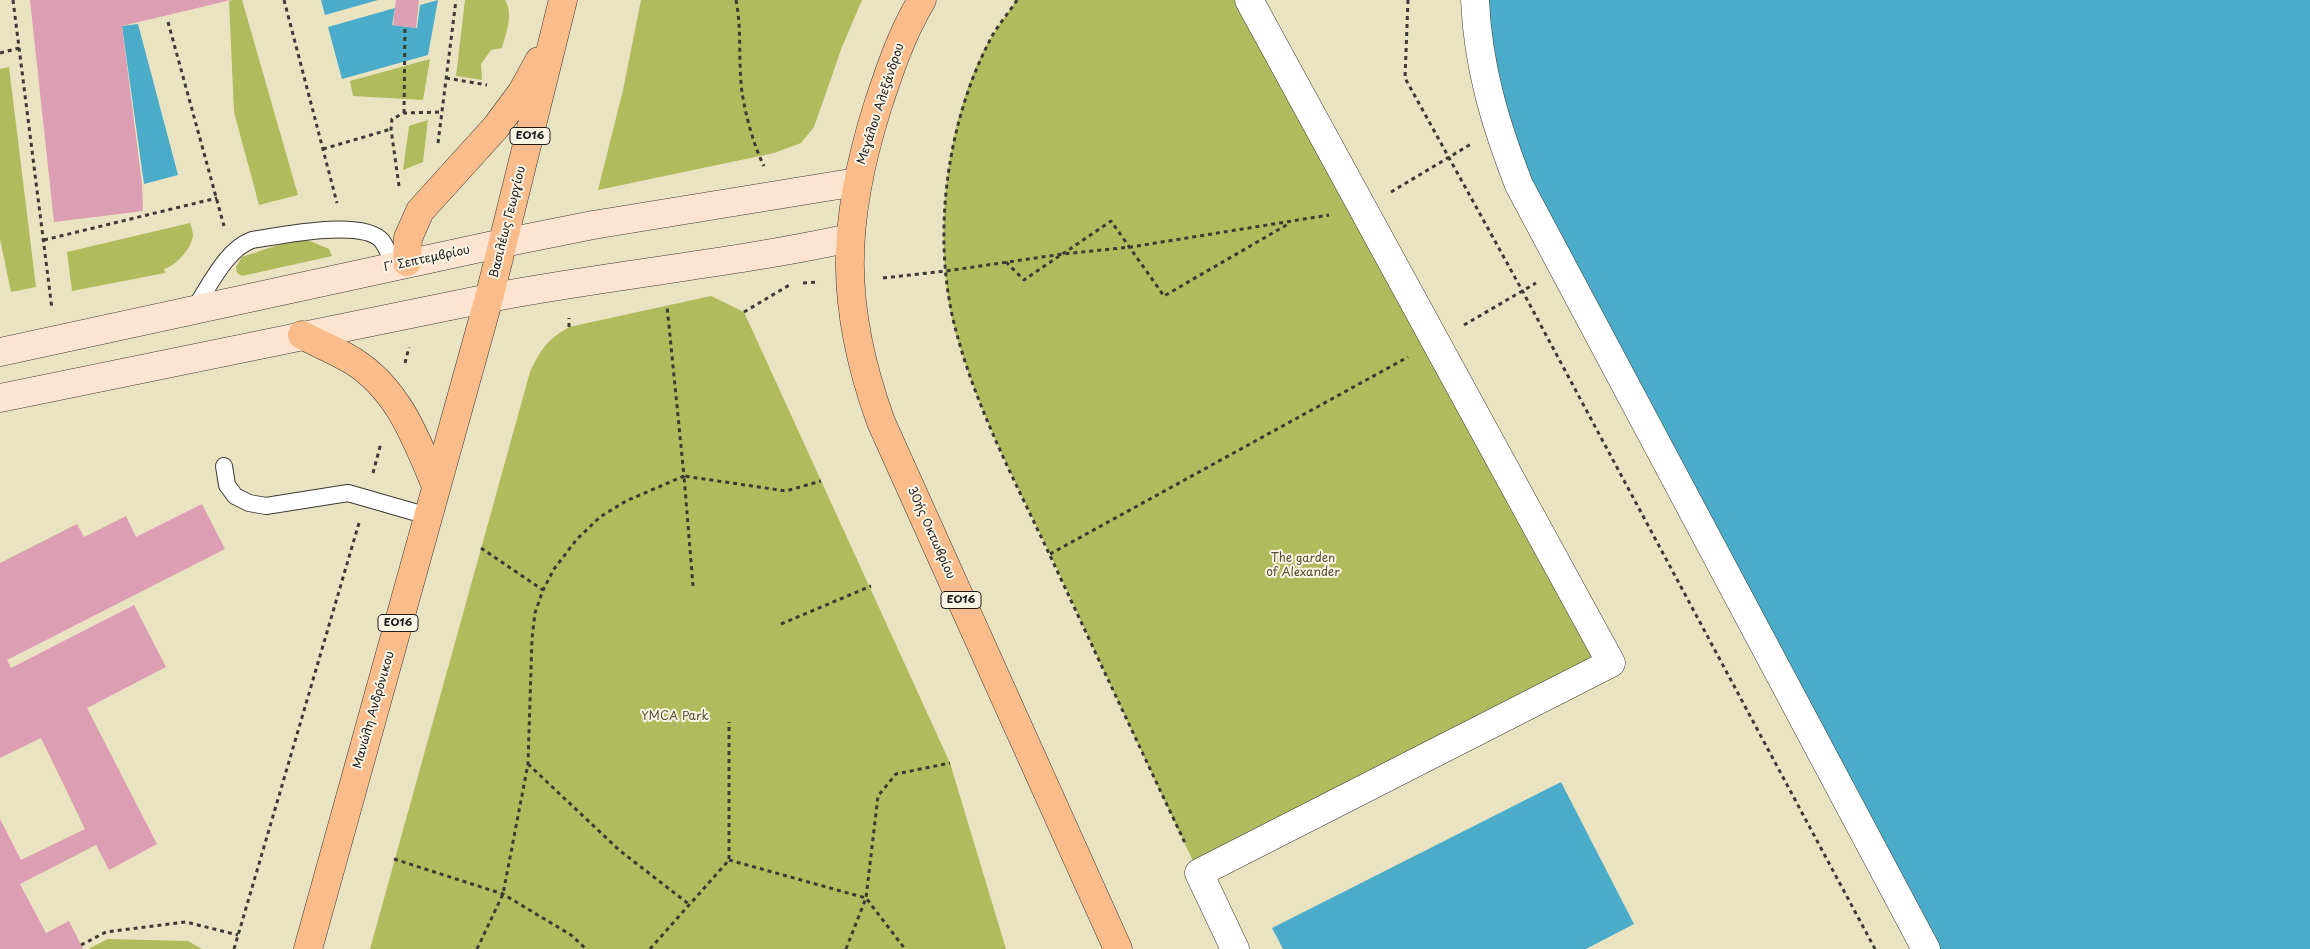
<!DOCTYPE html>
<html>
<head>
<meta charset="utf-8">
<style>
  body { margin:0 }
  canvas { display:block; background:#eae3c1 }
</style>
</head>
<body>
<canvas width="2310" height="949"></canvas>
<script>
const g = document.querySelector('canvas').getContext('2d');
g.lineJoin = 'round';
function fill(path, color) { g.fillStyle = color; g.fill(path, 'evenodd'); }
function stroke(path, color, width, dash) { g.strokeStyle = color; g.lineWidth = width; g.lineCap = dash ? 'butt' : 'round'; g.setLineDash(dash || []); g.stroke(path); }
function write(font, color, halo, rows, align = 'center') {
  g.font = font + ' "Playpen Sans",sans-serif'; g.lineWidth = 4; g.setLineDash([]); g.textBaseline = 'middle'; g.strokeStyle = halo; g.fillStyle = color; for (const [text, x, y, turn = 0] of rows) {
    g.save(); g.translate(x, y); g.rotate((+turn || 0) * Math.PI / 180); g.textAlign = isNaN(turn) ? turn : align; if (halo) g.strokeText(text, 0, 0); g.fillText(text, 0, 0); g.restore();
  }
}
fill(new Path2D(`
  M 233,0 L 242,0 L 298,195 L 259,205 L 234,112 L 229,1 Z
  M 465,0 L 505,0 C 514,14 506,33 502,48 L 491,50 L 481,64 L 482,80 L 456,76 Z
  M 641,0 L 862,0 L 842,47 L 814,127 L 801,143 L 774,153 L 598,190 L 623,90 Z
  M 1017,0 L 1249,0 L 1611,663 L 1199,874 C 1152,774 1105,674 1059,573 C 1022,494 978,414 955,330 C 932,244 945,116 990,39 C 998,26 1008,13 1017,0 Z
  M 430,59 L 423,100 L 353,96 L 350,81 Z
  M 9,67 L 36,287 L 11,292 L 0,239 L 0,69 Z
  M 428,120 L 423,162 L 403,170 L 409,126 Z
  M 190,223 C 191,226 193,232 193,235 C 192,248 176,266 164,269 L 165,273 L 72,291 L 67,252 Z
  M 304,240 L 310,241 L 329,249 L 332,256 L 242,276 L 237,273 L 236,267 L 242,257 L 275,246 Z
  M 711,296 L 744,312 L 950,763 L 1006,949 L 370,949 L 530,372 C 541,349 547,340 569,327 Z
  M 108,939 L 188,941 L 202,949 L 88,949 Z`), '#afbb5d');
fill(new Path2D(`
  M 321,0 L 378,0 L 325,15 Z
  M 438,0 L 428,55 L 342,79 L 328,27 L 395,8 L 392,25 L 417,28 L 420,5 Z
  M 1483,0 L 2310,0 L 2310,949 L 1936,949 L 1595,309 L 1506,130 Z
  M 138,24 L 178,175 L 144,184 L 122,26 Z
  M 1561,782 L 1634,924 L 1586,949 L 1283,949 L 1272,928 Z`), '#4aacc9');
fill(new Path2D(`
  M 30,0 L 231,0 L 122,26 L 142,184 L 143,211 L 54,222 Z
  M 396,0 L 419,0 L 416,28 L 393,25 Z
  M 202,504 L 225,549 L 7,660 L 11,668 L 134,605 L 166,667 L 87,708 L 157,844 L 109,870 L 96,845 L 20,884 L 46,933 L 69,921 L 83,949 L 0,949 L 0,819 L 21,860 L 85,829 L 41,738 L 0,758 L 0,563 L 77,524 L 84,537 L 126,516 L 136,537 Z`), '#dc9eb2');
const lane = new Path2D(`
  M 194,309 C 209,287 226,249 252,240 C 279,236 363,218 382,241 C 387,248 391,258 395,265
  M 224,466 L 227,485 L 235,496 L 249,503 L 266,506 L 348,493 L 428,516`);
const street = new Path2D(`
  M 1475,0 C 1478,67 1495,123 1519,185 L 1926,949
  M 1235,949 L 1199,873 L 1611,663 L 1249,0`);
const secondary = new Path2D(`
  M 0,352 L 503,243 L 593,225 L 857,182
  M 0,398 L 489,298 C 609,275 731,264 850,238`);
const primary = new Path2D(`
  M 922,0 C 902,33 890,69 878,105 C 841,222 839,306 881,422 L 1118,949
  M 407,262 L 408,238 L 420,211 L 496,127 L 522,92 L 539,61
  M 302,335 C 319,344 337,351 353,361 C 399,390 416,439 436,486
  M 308,949 L 489,298 L 563,0`);
stroke(lane, '#3b3a35', 18);
stroke(street, '#3b3a35', 29);
stroke(secondary, '#3b3a35', 29);
stroke(primary, '#3b3a35', 29);
stroke(new Path2D(`
  M 13,0 L 52,309
  M 284,0 L 337,203
  M 736,0 C 742,30 738,62 742,92 C 745,113 754,147 764,166
  M 1017,0 C 1008,14 996,27 989,42 C 946,126 931,239 956,331 C 977,411 1018,487 1053,562 C 1097,656 1141,750 1185,843
  M 1408,0 L 1405,78 L 1523,292 L 1875,949
  M 168,22 L 224,226
  M 0,53 L 19,48
  M 446,78 L 487,85
  M 404,113 L 405,26
  M 438,143 L 456,0
  M 323,149 L 391,129
  M 399,186 L 391,129 L 392,119 L 404,113 L 442,112
  M 1391,192 L 1471,144
  M 44,240 L 217,198
  M 1006,262 L 1024,280 L 1111,221 L 1164,296 L 1290,223
  M 883,278 L 946,271 L 1063,254 L 1131,247 L 1329,215
  M 803,283 L 819,282
  M 744,312 L 791,284
  M 1464,325 L 1536,283
  M 569,327 L 569,318
  M 405,363 L 409,347
  M 373,473 L 381,443
  M 481,548 L 543,590
  M 1050,554 L 1408,357
  M 693,586 L 684,476 L 786,491 L 821,481
  M 781,624 L 871,586
  M 528,764 L 619,850 L 690,905
  M 394,859 L 503,894 L 571,935 L 586,949
  M 729,860 L 866,898 L 905,949
  M 81,945 L 106,932 L 186,922 L 238,935
  M 234,949 L 359,523
  M 477,949 L 503,894 L 528,764 L 532,638 L 535,613 L 543,590 L 554,569 L 577,539 L 600,517 L 626,501 L 684,476 L 667,306
  M 650,949 L 729,860 L 729,722
  M 846,949 L 866,898 L 878,796 L 896,774 L 950,763`), '#3b3a35', 3, [4, 4]);
stroke(lane, '#fff', 16);
stroke(street, '#fff', 28);
stroke(secondary, '#fde4d0', 28);
stroke(primary, '#f9bc8a', 28);
for (const [x, y, w] of [
  [530,136,40],
  [961,600,40],
  [398,623,40]
]) { const box = new Path2D(); box.roundRect(x - w / 2, y - 8.5, w, 17, 4); g.fillStyle = '#fcf5e5'; g.fill(box); stroke(box, '#1c1c1c', 1); }
write('bold 11px', '#1c1c1c', null, [
  ["ΕΟ16",530,136],
  ["ΕΟ16",961,600],
  ["ΕΟ16",398,623]
]);
write('12px', '#1c1c1c', '#fcf5e5', [
  ["Μεγάλου Αλεξάνδρου",881,104,-72],
  ["Βασιλέως Γεωργίου",508,222,-76],
  ["Γ' Σεπτεμβρίου",427,259,-12],
  ["30ής Οκτωβρίου",931,533,66],
  ["Μανώλη Ανδρόνικου",374,710,-74]
]);
write('12px', '#4f5433', '#fcf5e5', [
  ["The garden",1303,559],
  ["of Alexander",1303,573],
  ["YMCA Park",675,717]
]);
</script>
</body>
</html>
